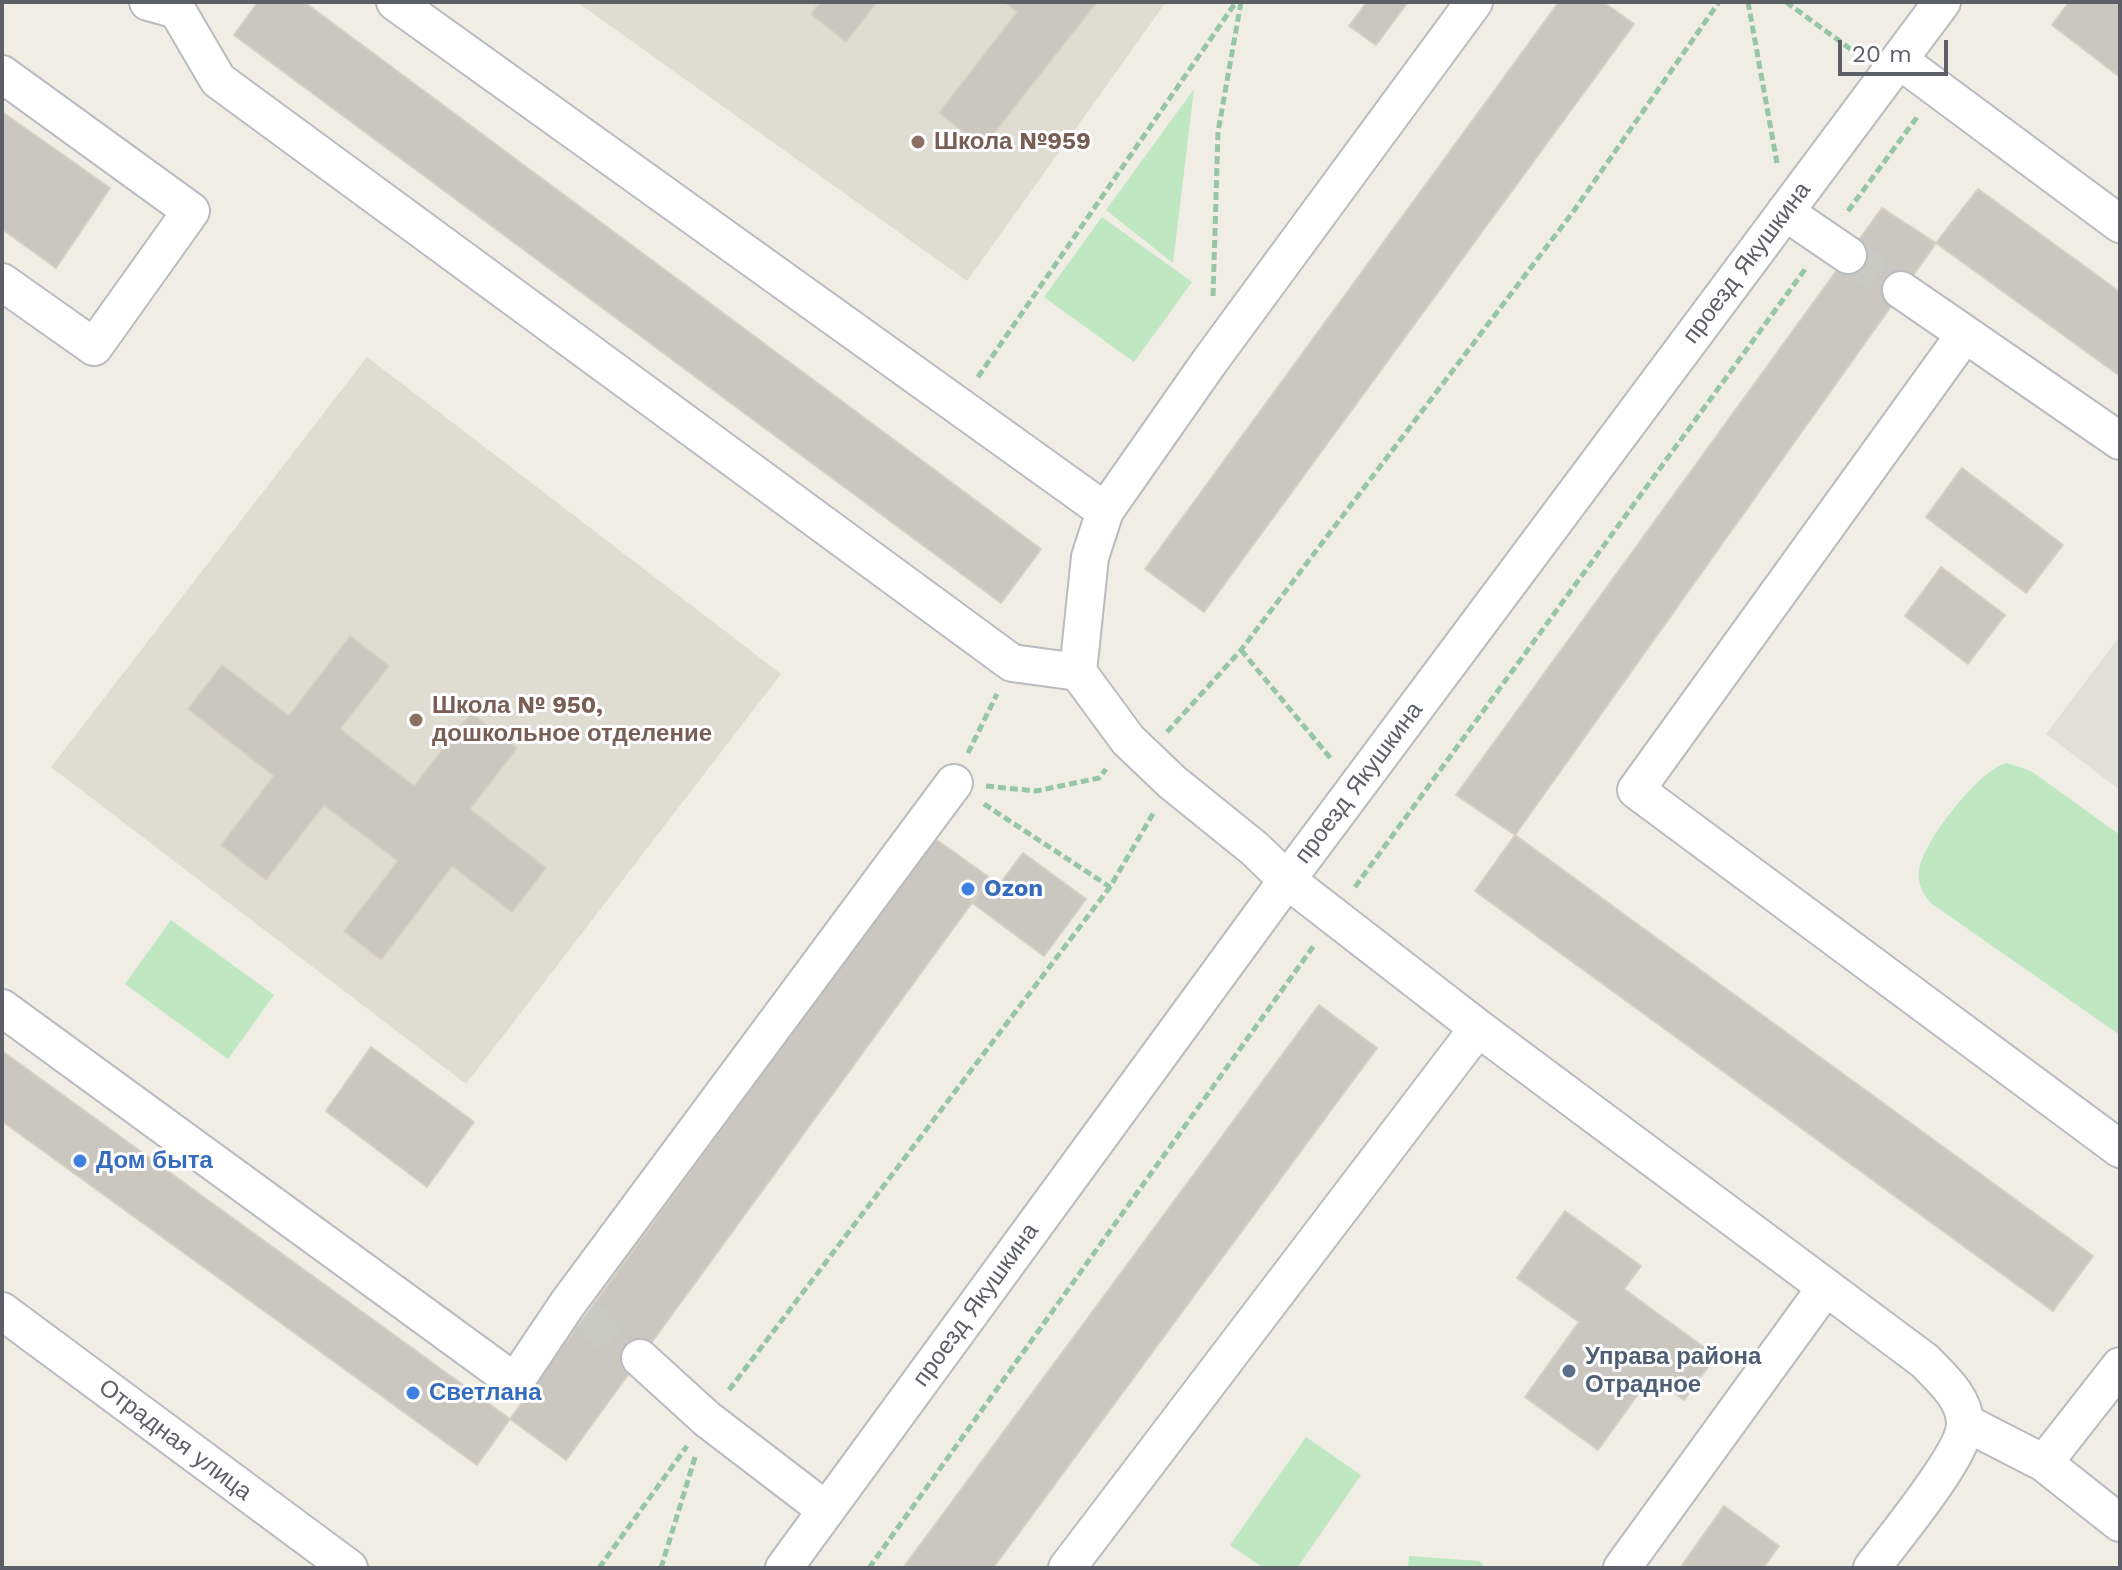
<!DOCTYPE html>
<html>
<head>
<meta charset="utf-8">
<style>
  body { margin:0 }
  #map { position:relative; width:2122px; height:1570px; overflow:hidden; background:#efede4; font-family:"Work Sans",sans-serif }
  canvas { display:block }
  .frame { position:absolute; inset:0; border:4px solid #5c5f65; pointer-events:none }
  .scale { position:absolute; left:1838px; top:40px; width:110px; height:36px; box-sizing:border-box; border:4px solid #5c5f65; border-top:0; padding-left:10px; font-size:24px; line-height:28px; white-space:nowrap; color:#5c5f65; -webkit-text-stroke:6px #fff; paint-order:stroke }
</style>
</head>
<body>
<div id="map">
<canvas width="2122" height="1570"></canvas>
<div class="frame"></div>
<div class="scale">20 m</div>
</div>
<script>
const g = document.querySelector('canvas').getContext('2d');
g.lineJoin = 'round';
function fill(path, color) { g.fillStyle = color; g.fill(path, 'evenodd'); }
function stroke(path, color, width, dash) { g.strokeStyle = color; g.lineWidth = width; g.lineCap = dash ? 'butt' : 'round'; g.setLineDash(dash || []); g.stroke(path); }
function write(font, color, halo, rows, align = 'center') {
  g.font = font + ' "Work Sans",sans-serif'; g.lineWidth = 6; g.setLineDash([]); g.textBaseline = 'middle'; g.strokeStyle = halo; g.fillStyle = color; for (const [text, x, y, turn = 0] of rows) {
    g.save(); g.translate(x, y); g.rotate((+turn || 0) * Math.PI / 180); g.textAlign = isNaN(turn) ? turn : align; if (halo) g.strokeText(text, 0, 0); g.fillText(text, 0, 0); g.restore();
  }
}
fill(new Path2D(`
  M 2120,636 L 2120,790 L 2046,734 Z`), '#e0dfd8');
fill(new Path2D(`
  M 577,2 L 1166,2 L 967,281 Z
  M 367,357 L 781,674 L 466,1084 L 51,767 Z`), '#dfddd2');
fill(new Path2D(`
  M 1194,89 L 1173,263 L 1106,210 Z
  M 1102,217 L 1192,282 L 1134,362 L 1044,297 Z
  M 2007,763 L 2031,771 L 2120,835 L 2120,1035 L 1932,904 C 1923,894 1917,884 1919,870 C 1923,842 1980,768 2007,763 Z
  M 171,920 L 274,995 L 228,1059 L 125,984 Z
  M 1306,1437 L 1361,1475 L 1297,1568 L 1264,1568 L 1230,1545 Z
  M 1409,1556 L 1480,1561 L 1485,1568 L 1408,1568 Z`), '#bfe7c2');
const building = new Path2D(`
  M 258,2 L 304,2 L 1041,549 L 1001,603 L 234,35 Z
  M 820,2 L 877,2 L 846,42 L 811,14 Z
  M 1005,2 L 1097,2 L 983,147 L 939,113 L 1017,12 Z
  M 1367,2 L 1408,2 L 1376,45 L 1349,26 Z
  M 1559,2 L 1603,2 L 1634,24 L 1204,612 L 1145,569 Z
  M 2069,2 L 2120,2 L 2120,77 L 2052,25 Z
  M 2,112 L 110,188 L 56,268 L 2,229 Z
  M 1978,189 L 2120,292 L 2120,376 L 1936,243 Z
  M 1882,208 L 1936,243 L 1515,835 L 1456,795 Z
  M 1962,468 L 2063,545 L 2026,593 L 1926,517 Z
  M 1941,567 L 2005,615 L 1968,664 L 1905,616 Z
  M 350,636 L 389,666 L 340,729 L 414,786 L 471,713 L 517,748 L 470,809 L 546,868 L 512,912 L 452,866 L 381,960 L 344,931 L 398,861 L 324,805 L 266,880 L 221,845 L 274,776 L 188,709 L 222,665 L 289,716 Z
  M 1515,835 L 2093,1256 L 2053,1311 L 1475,891 Z
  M 934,838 L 990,878 L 566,1460 L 510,1419 Z
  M 1023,853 L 1086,899 L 1044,956 L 971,902 L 990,878 L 999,885 Z
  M 1319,1005 L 1377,1048 L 993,1568 L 903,1568 Z
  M 371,1047 L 474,1122 L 427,1187 L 326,1111 Z
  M 2,1051 L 510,1419 L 477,1465 L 2,1121 Z
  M 1565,1211 L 1641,1266 L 1624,1289 L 1716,1356 L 1684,1400 L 1651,1376 L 1598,1450 L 1525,1397 L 1579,1322 L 1517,1278 Z
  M 1724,1506 L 1779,1546 L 1763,1568 L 1680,1568 Z`);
fill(building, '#cac7c1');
stroke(building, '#d4d0c2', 2);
stroke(new Path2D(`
  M 1848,255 L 1901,290
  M 586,1316 L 640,1358`), '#cacac4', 36, [36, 18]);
const minor = new Path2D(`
  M 148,2 L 177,10 L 218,80 L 1012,663 L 1078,672
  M 395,2 L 1105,511 L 1090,557 L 1078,672 L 1128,740 L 1172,782 L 1255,849 L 1287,880 L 1478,1028 L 1925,1361 C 1940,1377 1964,1397 1965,1422 C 1967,1452 1892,1540 1872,1568
  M 1899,60 L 2120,224
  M 2,74 L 191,211 L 94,347 L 2,282
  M 1785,212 L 1848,255
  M 1901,290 L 1965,334
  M 2120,441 L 1965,334 L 1636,790 L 2120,1149
  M 1105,511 L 1210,361 L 1474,2
  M 2,1008 L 515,1382 L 568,1303 L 954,783
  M 2,1311 L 349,1568
  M 640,1358 L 707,1419 L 826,1510
  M 1966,1423 L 2044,1463 L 2120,1523
  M 2044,1463 L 2120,1366
  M 784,1568 L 1287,880 L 1942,2
  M 1067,1568 L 1478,1028
  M 1622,1568 L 1826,1287`);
stroke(minor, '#b9bbc0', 40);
stroke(new Path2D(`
  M 1748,2 L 1777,163
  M 1786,2 L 1860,56
  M 1848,211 L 1918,116
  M 1213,296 L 1218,132 L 1241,2
  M 978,377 L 1236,2
  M 1241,650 L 1332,760
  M 1167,732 L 1241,650 L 1573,212 L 1719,2
  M 968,753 L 997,694
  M 986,786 L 1036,791 L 1099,778 L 1106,769
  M 984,804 L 1110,887
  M 1355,887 L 1806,268
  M 729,1390 L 1110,887 L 1154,812
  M 599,1568 L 687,1446
  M 661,1568 L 696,1454
  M 869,1568 L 1315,944`), '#97c6a7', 5, [8, 4]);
stroke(minor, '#fff', 36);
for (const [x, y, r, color] of [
  [918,142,8,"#8d6e63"],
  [416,720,8,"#8d6e63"],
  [968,889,8,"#3f7fe0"],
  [80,1161,8,"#3f7fe0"],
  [1569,1371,8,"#5c6f8a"],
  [413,1393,8,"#3f7fe0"]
]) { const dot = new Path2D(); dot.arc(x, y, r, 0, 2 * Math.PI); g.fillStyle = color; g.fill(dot); stroke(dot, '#fff', 3); }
write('bold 24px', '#785e54', '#fff', [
  ["Школа №959",934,142],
  ["Школа № 950,",432,706],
  ["дошкольное отделение",432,734]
], 'left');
write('24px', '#5c5f65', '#fff', [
  ["проезд Якушкина",1747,263,-53],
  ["проезд Якушкина",1359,783,-53],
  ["проезд Якушкина",976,1305,-54],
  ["Отрадная улица",175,1440,37]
]);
write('bold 24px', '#366cbe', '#fff', [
  ["Ozon",984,889],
  ["Дом быта",96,1161],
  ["Светлана",429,1393]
], 'left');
write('bold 24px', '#4e5e75', '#fff', [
  ["Управа района",1585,1357],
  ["Отрадное",1585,1385]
], 'left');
</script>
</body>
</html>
